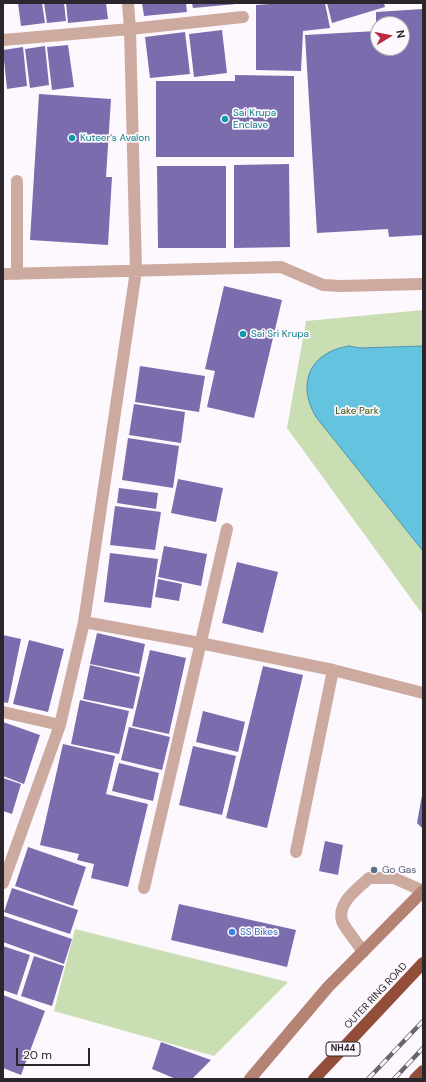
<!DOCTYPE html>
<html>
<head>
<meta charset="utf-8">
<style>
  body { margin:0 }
  #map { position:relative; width:426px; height:1082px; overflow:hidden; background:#fdf8fd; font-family:"DM Sans",sans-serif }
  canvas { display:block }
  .frame { position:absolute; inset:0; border:4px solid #2b262b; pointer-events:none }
  .north { position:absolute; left:370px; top:16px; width:40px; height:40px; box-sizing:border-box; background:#fdf8fd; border:1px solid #a9a4a9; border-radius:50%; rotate:80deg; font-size:11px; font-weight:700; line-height:16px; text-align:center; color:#2b262b }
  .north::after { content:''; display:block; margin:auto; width:14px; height:18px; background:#bb2a41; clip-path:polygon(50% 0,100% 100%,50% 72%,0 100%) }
  .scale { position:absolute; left:16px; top:1048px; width:74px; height:18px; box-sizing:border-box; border:2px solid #2b262b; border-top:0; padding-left:5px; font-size:12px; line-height:14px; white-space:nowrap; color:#2b262b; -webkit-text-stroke:3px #fdf8fd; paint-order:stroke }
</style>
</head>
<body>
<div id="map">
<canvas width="426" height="1082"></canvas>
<div class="frame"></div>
<div class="north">N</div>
<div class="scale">20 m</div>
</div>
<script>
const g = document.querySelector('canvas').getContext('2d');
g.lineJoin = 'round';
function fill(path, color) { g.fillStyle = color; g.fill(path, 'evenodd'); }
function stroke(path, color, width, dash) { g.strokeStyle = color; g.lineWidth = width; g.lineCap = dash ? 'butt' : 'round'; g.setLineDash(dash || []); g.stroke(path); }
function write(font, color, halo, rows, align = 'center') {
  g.font = font + ' "DM Sans",sans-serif'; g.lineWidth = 3.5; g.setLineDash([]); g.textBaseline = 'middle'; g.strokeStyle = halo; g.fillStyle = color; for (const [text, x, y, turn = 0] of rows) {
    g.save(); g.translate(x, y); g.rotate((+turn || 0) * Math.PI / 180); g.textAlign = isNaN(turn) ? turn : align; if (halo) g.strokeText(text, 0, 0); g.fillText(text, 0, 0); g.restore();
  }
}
fill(new Path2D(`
  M 423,310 L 423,615 L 287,428 L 306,321 Z
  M 75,929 L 288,982 L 214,1056 L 54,1011 Z`), '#cadeb4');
const water = new Path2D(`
  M 349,346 L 360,348 L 423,346 L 423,551 L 316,417 C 296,383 310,352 349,346 Z`);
fill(water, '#64c3de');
stroke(water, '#5394a8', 1);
fill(new Path2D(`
  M 18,3 L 42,3 L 45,23 L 21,26 Z
  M 44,3 L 64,3 L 66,21 L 47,23 Z
  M 66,3 L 106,3 L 108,19 L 68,23 Z
  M 142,3 L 186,3 L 187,12 L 144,16 Z
  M 192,3 L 235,3 L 236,4 L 193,8 Z
  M 283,3 L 325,3 L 330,28 L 303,31 L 301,71 L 256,70 L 256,5 Z
  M 327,3 L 384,3 L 385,7 L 332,23 Z
  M 423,9 L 423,235 L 389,237 L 388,229 L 317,233 L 305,35 L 376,31 L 376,12 ZM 378,24 L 402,24 L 402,48 L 378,48 Z
  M 222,30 L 227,73 L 194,77 L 189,34 Z
  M 185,32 L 190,74 L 150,78 L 145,37 Z
  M 68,45 L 74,87 L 52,90 L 47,47 Z
  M 45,46 L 49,85 L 30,88 L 25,49 Z
  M 23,47 L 27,86 L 7,89 L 3,50 Z
  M 235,75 L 294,76 L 294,157 L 156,157 L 156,81 L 235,81 Z
  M 39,94 L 111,99 L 106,177 L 112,177 L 108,245 L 30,240 Z
  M 289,164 L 290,247 L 234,248 L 234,165 Z
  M 157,166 L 226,166 L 226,248 L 158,248 Z
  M 224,286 L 282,300 L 254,418 L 207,407 L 215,371 L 205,369 Z
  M 140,366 L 205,376 L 199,412 L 135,402 Z
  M 134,404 L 185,412 L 181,443 L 129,435 Z
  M 128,438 L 179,446 L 173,488 L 122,480 Z
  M 178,479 L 223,488 L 216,522 L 171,513 Z
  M 119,488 L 158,493 L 156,509 L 117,503 Z
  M 115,506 L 161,512 L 155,550 L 110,545 Z
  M 164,546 L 207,554 L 201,586 L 158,577 Z
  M 110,553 L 158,559 L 151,608 L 104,602 Z
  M 237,562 L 278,572 L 263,633 L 222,623 Z
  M 158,579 L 182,584 L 179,601 L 155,597 Z
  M 97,633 L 145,644 L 139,674 L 90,664 Z
  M 3,635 L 21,639 L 8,703 L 3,702 Z
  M 29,640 L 64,649 L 48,712 L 13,704 Z
  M 150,650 L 186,658 L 169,734 L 132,726 Z
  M 90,665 L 140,677 L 133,709 L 83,699 Z
  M 263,666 L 303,675 L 267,828 L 226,818 Z
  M 80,700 L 129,711 L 119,754 L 71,744 Z
  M 203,711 L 245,722 L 238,752 L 196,742 Z
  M 3,722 L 40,735 L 24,784 L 3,776 Z
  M 129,727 L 170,737 L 162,770 L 121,760 Z
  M 63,744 L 115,756 L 106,794 L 148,804 L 128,887 L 91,878 L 94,864 L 77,860 L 79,854 L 40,845 Z
  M 193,746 L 236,756 L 222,815 L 179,805 Z
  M 119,763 L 159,773 L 153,801 L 112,791 Z
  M 3,778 L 21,784 L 12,814 L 3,811 Z
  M 422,795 L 423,795 L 423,829 L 417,823 Z
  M 325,841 L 343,845 L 338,875 L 319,871 Z
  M 28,847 L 86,867 L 73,906 L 15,886 Z
  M 12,888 L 78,910 L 70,934 L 4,912 Z
  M 179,904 L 296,930 L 287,967 L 171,940 Z
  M 4,916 L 72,939 L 64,964 L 3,942 L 3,920 Z
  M 3,946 L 30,955 L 17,995 L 3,990 Z
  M 34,956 L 64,966 L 52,1006 L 21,996 Z
  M 3,995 L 45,1011 L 21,1075 L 3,1068 Z
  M 161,1042 L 211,1060 L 192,1079 L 176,1079 L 152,1069 Z`), '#7b6dad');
stroke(new Path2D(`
  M 363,952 C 359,945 344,927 342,921 C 337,902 358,889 369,878 L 394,878 L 423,891`), '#cdaa9f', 12);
stroke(new Path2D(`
  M 3,40 L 130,29 L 243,17
  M 17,181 L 17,274
  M 3,274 L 281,267 L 323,285 L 340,286 L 423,284
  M 84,622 L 200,643 L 333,670 L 423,693
  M 3,712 L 60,725
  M 296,852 L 333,670
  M 3,883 L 60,725 L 84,622 L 136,271 L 130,29 L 128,3
  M 144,888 L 227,529`), '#cdaa9f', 12);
stroke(new Path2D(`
  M 250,1079 L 328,987 L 423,891`), '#b58373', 12);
stroke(new Path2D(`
  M 314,1079 L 423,963
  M 415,1079 L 423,1071`), '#924e38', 12);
const rail = new Path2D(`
  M 368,1079 L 423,1021
  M 394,1079 L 423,1048`);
stroke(rail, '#6a656a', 4.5);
stroke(rail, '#fdf8fd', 3, [9]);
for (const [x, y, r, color] of [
  [225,119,4,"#0f9aa8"],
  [72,138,4,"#0f9aa8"],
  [243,334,4,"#0f9aa8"],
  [374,870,4,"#5c6f8a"],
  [232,932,4,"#3f7fe0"]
]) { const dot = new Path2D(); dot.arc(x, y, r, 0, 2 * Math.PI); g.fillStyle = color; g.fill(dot); stroke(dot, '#fdf8fd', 1.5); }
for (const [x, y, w] of [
  [343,1049,34]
]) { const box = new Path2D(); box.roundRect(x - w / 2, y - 7, w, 14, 3); g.fillStyle = '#fdf8fd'; g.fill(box); stroke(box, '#2b262b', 1); }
write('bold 9px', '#2b262b', null, [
  ["NH44",343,1049]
]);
write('10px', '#0d838f', '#fdf8fd', [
  ["Sai Krupa",233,113],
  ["Enclave",233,125],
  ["Kuteer's Avalon",80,138],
  ["Sai Sri Krupa",251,334]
], 'left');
write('10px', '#354f01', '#fdf8fd', [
  ["Lake Park",357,411]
]);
write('10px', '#4e5e75', '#fdf8fd', [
  ["Go Gas",382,870]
], 'left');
write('10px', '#366cbe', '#fdf8fd', [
  ["SS Bikes",240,932]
], 'left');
write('10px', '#2b262b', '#fdf8fd', [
  ["OUTER RING ROAD",376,996,-47]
]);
</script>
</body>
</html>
